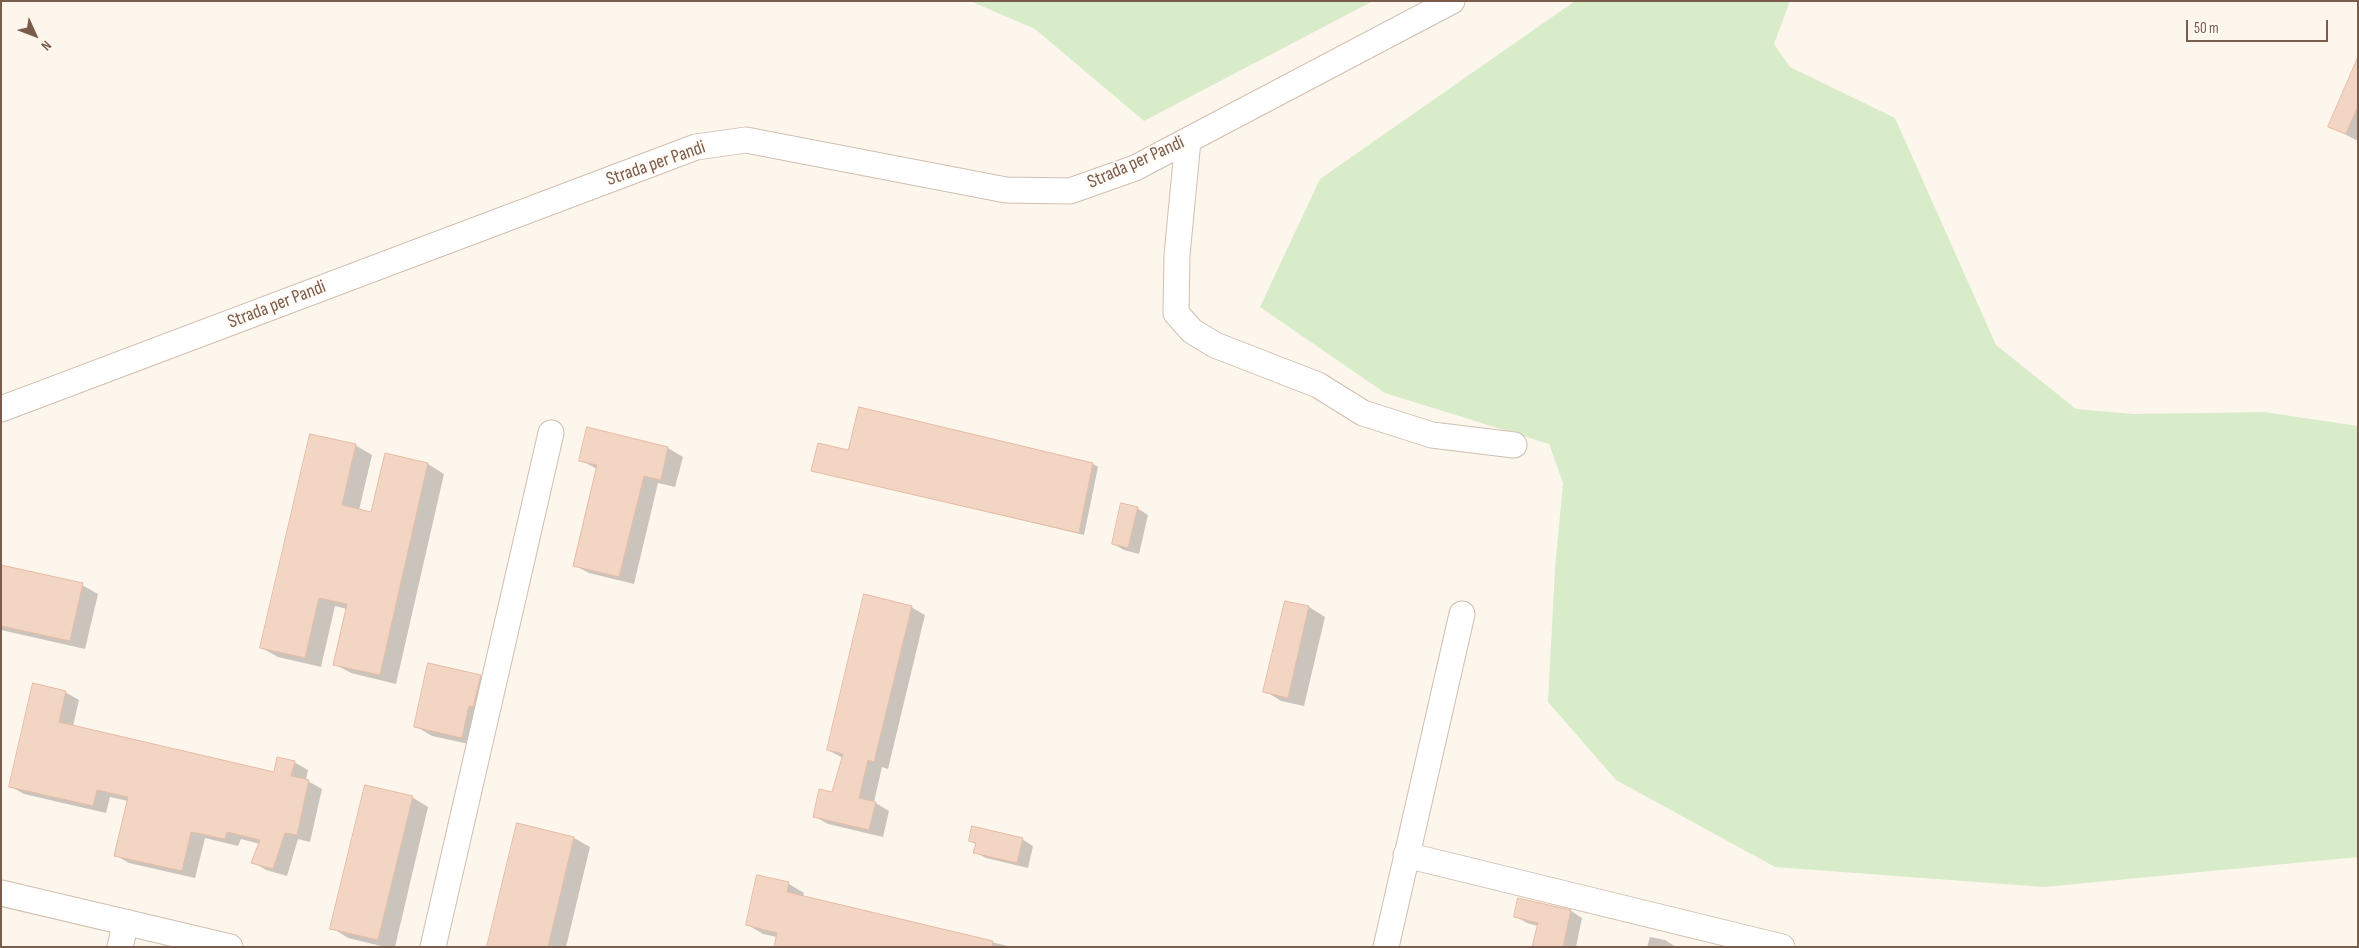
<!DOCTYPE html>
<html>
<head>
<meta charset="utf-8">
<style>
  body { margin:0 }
  #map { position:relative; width:2359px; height:948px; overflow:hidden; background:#fdf6ec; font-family:"Sofia Sans Condensed",sans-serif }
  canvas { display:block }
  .frame { position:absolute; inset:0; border:2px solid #7a5c4d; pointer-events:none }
  .north { position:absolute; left:10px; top:10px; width:50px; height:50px; -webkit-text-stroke:4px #fffaf3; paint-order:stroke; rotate:133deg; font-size:14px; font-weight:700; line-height:20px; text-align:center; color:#7a5c4d }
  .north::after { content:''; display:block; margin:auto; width:18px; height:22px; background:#7a5c4d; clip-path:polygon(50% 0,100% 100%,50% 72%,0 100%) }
  .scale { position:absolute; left:2186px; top:20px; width:142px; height:22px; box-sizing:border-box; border:2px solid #7a5c4d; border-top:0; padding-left:6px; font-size:15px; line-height:18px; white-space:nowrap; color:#7a5c4d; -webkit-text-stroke:4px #fffaf3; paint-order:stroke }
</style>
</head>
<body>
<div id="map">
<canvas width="2359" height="948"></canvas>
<div class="frame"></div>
<div class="north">N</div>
<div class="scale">50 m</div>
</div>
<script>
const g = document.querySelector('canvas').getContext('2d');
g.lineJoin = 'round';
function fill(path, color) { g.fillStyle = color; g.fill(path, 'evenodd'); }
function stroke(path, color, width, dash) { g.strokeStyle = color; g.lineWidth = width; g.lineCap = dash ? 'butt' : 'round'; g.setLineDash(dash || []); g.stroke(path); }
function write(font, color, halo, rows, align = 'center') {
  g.font = font + ' "Sofia Sans Condensed",sans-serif'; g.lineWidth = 4; g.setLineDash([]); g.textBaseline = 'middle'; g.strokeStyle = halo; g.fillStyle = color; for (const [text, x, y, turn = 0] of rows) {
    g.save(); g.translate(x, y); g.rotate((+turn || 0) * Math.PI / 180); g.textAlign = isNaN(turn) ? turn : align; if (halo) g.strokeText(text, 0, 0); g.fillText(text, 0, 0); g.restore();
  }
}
fill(new Path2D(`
  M 970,1 L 1373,1 L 1144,121 L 1035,29 Z
  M 1575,1 L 1790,1 L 1774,44 L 1790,67 L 1895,118 L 1996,345 L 2076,409 L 2133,414 L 2264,412 L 2358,426 L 2358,857 L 2044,887 L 1775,867 L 1616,780 L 1548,702 L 1555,569 L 1563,483 L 1549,444 L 1385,393 L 1260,307 L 1320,179 Z`), '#d8ecc9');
fill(new Path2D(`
  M 2358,69 L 2358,141 L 2329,126 Z
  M 860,408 L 1093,464 L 1098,467 L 1084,535 L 813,470 L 849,451 Z
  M 588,429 L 668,448 L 683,457 L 675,487 L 658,483 L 634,584 L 589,573 L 574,565 L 597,469 L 580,460 Z
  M 355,445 L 372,455 L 359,510 L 372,513 L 386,455 L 428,464 L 444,474 L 396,684 L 351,673 L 334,664 L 347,609 L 335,606 L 321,667 L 278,657 L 262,648 Z
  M 1137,508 L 1148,515 L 1139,554 L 1124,550 L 1113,544 Z
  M 1,567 L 82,585 L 98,594 L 85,649 L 1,630 Z
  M 911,607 L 925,615 L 888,769 L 882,767 L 874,802 L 889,811 L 883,837 L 828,824 L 814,816 L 833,794 L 843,758 L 828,750 Z
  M 1309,607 L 1325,617 L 1304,706 L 1281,701 L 1265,691 Z
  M 480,676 L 497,686 L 478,746 L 432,736 L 415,726 Z
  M 65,692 L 79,700 L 73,726 L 275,773 L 294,762 L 308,770 L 306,780 L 322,789 L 310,842 L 298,839 L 287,876 L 266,870 L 253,862 L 260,844 L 241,839 L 238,846 L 205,838 L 195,878 L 129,863 L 115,855 L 128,801 L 110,797 L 106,813 L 24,794 L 10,786 Z
  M 412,797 L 428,807 L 395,947 L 385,947 L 348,938 L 332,928 Z
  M 574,838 L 590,847 L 566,947 L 488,947 Z
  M 1022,839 L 1033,846 L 1028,868 L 986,858 L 975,852 L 977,845 L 970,841 Z
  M 789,884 L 804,893 L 803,897 L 1012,947 L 775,947 L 777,937 L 763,934 L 748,925 Z
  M 1519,899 L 1571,911 L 1582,918 L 1576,947 L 1534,947 L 1538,926 L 1527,923 L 1515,916 Z
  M 1650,937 L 1665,940 L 1676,947 L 1647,947 Z`), '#0003');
const building = new Path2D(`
  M 2358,57 L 2358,106 L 2346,134 L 2328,127 Z
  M 859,407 L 1093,463 L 1079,533 L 811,471 L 818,443 L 848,450 Z
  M 587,427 L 668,447 L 661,480 L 644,476 L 619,577 L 573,566 L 597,465 L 579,461 Z
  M 310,434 L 356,444 L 342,505 L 371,512 L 385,453 L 428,463 L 380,675 L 333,665 L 347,604 L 319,598 L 305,658 L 260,648 Z
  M 1121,503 L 1138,507 L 1128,548 L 1112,544 Z
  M 1,565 L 83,583 L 70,641 L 1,626 Z
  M 864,594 L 912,606 L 874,762 L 868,760 L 859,798 L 876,802 L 869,830 L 813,817 L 819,789 L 832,792 L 843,754 L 827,750 Z
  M 1285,601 L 1309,606 L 1288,698 L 1263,692 Z
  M 428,663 L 481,675 L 473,707 L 469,706 L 462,738 L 414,727 Z
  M 33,683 L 66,691 L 59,722 L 274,772 L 277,757 L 295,761 L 291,776 L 309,780 L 297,835 L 285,833 L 273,869 L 251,863 L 260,840 L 227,832 L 225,839 L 191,832 L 182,871 L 114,856 L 128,797 L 97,790 L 93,806 L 9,787 Z
  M 365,785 L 413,796 L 378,940 L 330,929 Z
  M 517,823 L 574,837 L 548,947 L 487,947 Z
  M 972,826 L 1023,838 L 1017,863 L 973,853 L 976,843 L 969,841 Z
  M 757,875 L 789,882 L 787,892 L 993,941 L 992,947 L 774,947 L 777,933 L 746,925 Z
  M 1518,898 L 1571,910 L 1563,947 L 1532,947 L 1538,923 L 1514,917 Z`);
fill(building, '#f3d5c3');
stroke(building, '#e6bba3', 1);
const minor = new Path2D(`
  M 1188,140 L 1177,255 L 1176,313 L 1192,331 L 1215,345 L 1318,385 L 1363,413 L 1432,435 L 1514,445
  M 1,409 L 696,147 L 746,140 L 1006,190 L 1070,191 L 1135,168 L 1452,1
  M 1406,855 L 1782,947
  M 1,893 L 230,947
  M 120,947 L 126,922
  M 433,947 L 551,433
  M 1386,947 L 1462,614`);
stroke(minor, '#d1beb0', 27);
stroke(minor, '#fff', 25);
write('19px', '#7a5c4d', '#fffaf3', [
  ["Strada per Pandi",1136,163,-24],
  ["Strada per Pandi",656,164,-19],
  ["Strada per Pandi",277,305,-21]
]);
</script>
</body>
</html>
